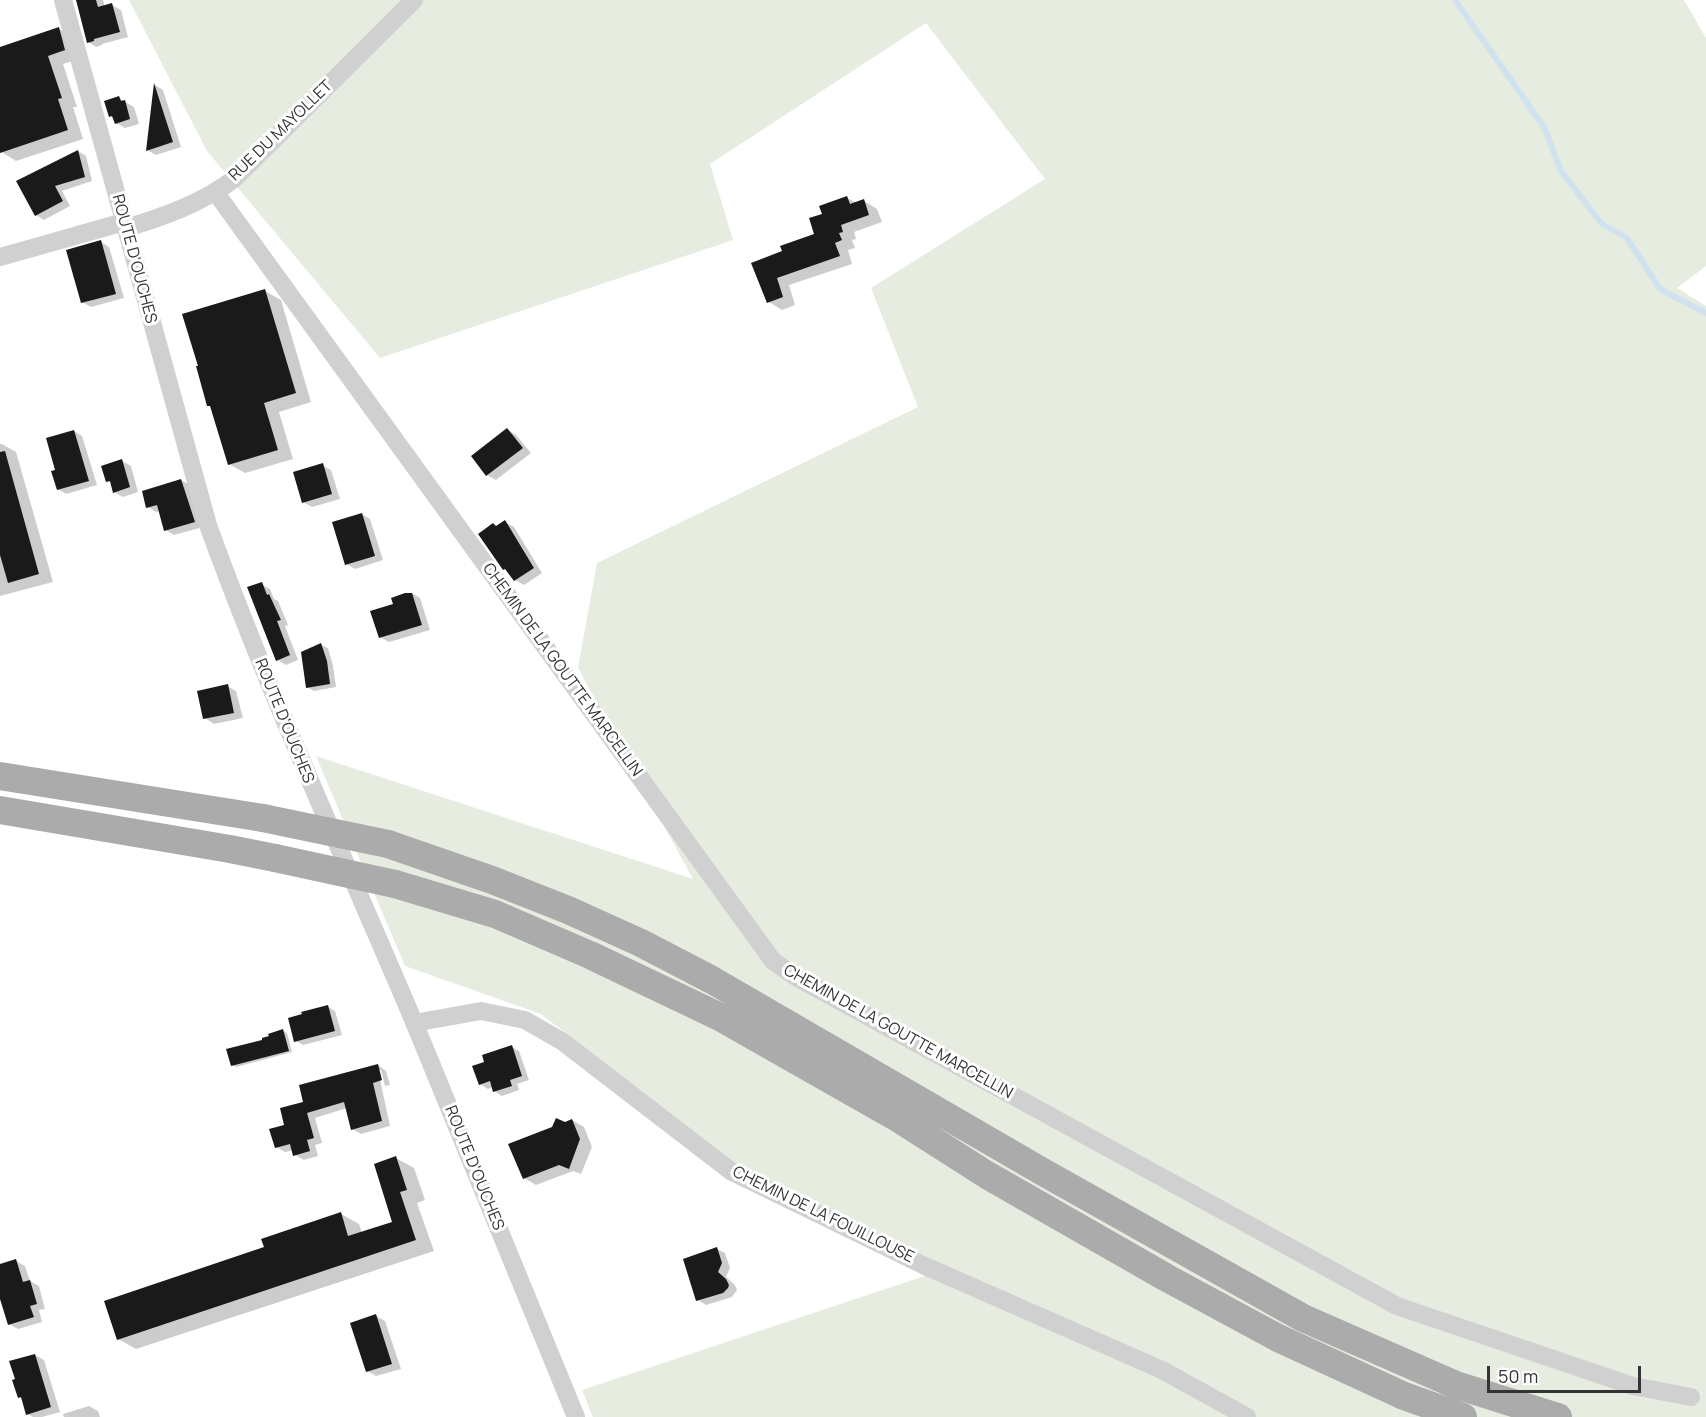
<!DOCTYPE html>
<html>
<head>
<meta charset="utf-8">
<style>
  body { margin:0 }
  #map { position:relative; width:1706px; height:1417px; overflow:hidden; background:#fff; font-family:Manrope,sans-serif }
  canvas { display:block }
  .scale { position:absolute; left:1487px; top:1366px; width:154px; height:27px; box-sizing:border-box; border:3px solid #333; border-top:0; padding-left:8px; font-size:18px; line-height:21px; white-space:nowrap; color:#333; -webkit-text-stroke:4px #fff; paint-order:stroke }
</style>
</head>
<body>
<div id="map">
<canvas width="1706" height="1417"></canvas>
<div class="scale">50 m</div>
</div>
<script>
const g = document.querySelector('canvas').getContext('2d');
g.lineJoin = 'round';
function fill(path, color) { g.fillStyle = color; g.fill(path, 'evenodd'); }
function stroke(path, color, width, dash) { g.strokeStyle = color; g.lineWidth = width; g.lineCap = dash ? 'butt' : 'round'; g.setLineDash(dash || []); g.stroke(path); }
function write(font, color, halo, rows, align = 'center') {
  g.font = font + ' Manrope,sans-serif'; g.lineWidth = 6; g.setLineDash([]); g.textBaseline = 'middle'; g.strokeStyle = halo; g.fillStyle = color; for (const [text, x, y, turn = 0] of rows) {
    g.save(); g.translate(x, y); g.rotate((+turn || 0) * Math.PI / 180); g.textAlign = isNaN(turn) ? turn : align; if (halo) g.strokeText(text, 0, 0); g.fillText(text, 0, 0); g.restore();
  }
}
fill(new Path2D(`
  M 129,0 L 1684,0 L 1706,38 L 1706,266 L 1677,288 L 1706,306 L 1706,1417 L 593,1417 L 582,1390 L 946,1269 L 739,1168 L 541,1014 L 405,966 L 316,756 L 693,879 L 578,668 L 597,563 L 918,407 L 871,288 L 1045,179 L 926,23 L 710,164 L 733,240 L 380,358 L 207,151 Z`), '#e6ecdf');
fill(new Path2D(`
  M 78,0 L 103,0 L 105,7 L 112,5 L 121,10 L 128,37 L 102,44 L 102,45 L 96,47 L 88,42 Z
  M 59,29 L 75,38 L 80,59 L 63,64 L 77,107 L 73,107 L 83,139 L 16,161 L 0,151 L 0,49 Z
  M 155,85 L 163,90 L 181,147 L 156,155 L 147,150 Z
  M 119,98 L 134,107 L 139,124 L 125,128 L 116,123 L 115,118 L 110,116 Z
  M 78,151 L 86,156 L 92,181 L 62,191 L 70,206 L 44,220 L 36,215 L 18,181 Z
  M 847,198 L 857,203 L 864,201 L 877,209 L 882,222 L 854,232 L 856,239 L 852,240 L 855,248 L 848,250 L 852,264 L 789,285 L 795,305 L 782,310 L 769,302 L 784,252 L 816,234 L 824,215 Z
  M 101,242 L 109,247 L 124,298 L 91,307 L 82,302 Z
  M 265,291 L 281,300 L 311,402 L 279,412 L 293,459 L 245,473 L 229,464 L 212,407 L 209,405 Z
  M 507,429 L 516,435 L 531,453 L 496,480 L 487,475 Z
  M 74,431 L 82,436 L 97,485 L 66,494 L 58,489 L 57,471 Z
  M 0,444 L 2,444 L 16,452 L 53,582 L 0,596 Z
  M 122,461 L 131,466 L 138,492 L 123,497 L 114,492 L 112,484 L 108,481 Z
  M 322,465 L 331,470 L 340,499 L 312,507 L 303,502 Z
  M 181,480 L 190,485 L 203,527 L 174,535 L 166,530 L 160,511 L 156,512 L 148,507 Z
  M 362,514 L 370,519 L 383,560 L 355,569 L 346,564 Z
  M 505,522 L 514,527 L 542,573 L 524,585 L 515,580 L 508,571 L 504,569 L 497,527 Z
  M 261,584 L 270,589 L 274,599 L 278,601 L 288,625 L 285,626 L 298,660 L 286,665 L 278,660 Z
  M 412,593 L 420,598 L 430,630 L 389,642 L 380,637 Z
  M 321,645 L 328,648 L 333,666 L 336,687 L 314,691 L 307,687 Z
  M 227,686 L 236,691 L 243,718 L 214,724 L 205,718 Z
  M 328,1007 L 335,1011 L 342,1035 L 303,1045 L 296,1041 L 304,1015 Z
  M 283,1031 L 287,1033 L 292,1052 L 236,1067 L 232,1065 L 264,1041 Z
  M 512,1047 L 519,1051 L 529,1080 L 517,1084 L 519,1090 L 502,1096 L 494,1091 L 493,1087 L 488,1089 L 480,1084 L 486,1063 Z
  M 378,1065 L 386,1071 L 390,1085 L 385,1086 L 381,1070 L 378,1070 L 390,1126 L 361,1134 L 352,1129 L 347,1108 L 315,1118 L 322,1143 L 315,1145 L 318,1156 L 304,1160 L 295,1155 L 294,1150 L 285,1152 L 276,1147 L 286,1126 L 305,1103 Z
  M 572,1120 L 584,1127 L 592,1147 L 581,1174 L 573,1171 L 536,1185 L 524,1178 L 565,1123 Z
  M 396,1158 L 414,1168 L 425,1200 L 417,1203 L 434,1251 L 136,1349 L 118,1339 L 266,1248 L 341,1214 L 359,1224 L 362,1233 L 394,1223 Z
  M 717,1249 L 725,1253 L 730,1268 L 726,1277 L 735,1285 L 737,1290 L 732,1297 L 706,1305 L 698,1300 Z
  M 16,1261 L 25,1266 L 30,1281 L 39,1286 L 45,1309 L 39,1310 L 42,1322 L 18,1329 L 9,1324 L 0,1294 L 0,1265 Z
  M 376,1316 L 385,1321 L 401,1369 L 376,1376 L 367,1371 Z
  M 35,1355 L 44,1360 L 60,1412 L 42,1417 L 33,1417 L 27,1414 L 23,1399 L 19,1397 Z
  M 89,1406 L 98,1411 L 100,1417 L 64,1417 L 63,1414 Z`), '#0003');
stroke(new Path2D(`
  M 1455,0 L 1544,127 L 1561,171 L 1602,224 L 1627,238 L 1660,289 L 1706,313`), '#cfe2ee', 6);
fill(new Path2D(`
  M 76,0 L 96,0 L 98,7 L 112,3 L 120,32 L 94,39 L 94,41 L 87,43 Z
  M 59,27 L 65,50 L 48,56 L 62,98 L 58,99 L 68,130 L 0,153 L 0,47 Z
  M 154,83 L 173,142 L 146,151 Z
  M 119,96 L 121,101 L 125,100 L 130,119 L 115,124 L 112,116 L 109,117 L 104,101 Z
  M 78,150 L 85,177 L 55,186 L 63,201 L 35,216 L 16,181 Z
  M 847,196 L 850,204 L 864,199 L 869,215 L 841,225 L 843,232 L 839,233 L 842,240 L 835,243 L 840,256 L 777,278 L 783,297 L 767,303 L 751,263 L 782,251 L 780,246 L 814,234 L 809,218 L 822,214 L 819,206 Z
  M 101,240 L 116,294 L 81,303 L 66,250 Z
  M 265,289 L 296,393 L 264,403 L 278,450 L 228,465 L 210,406 L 207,406 L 196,366 L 198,366 L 182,314 Z
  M 507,428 L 523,448 L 486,476 L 471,456 Z
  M 74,430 L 89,481 L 57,490 L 51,471 L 55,470 L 46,438 Z
  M 5,451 L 39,574 L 8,583 L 0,555 L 0,452 Z
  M 122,459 L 130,487 L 113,493 L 110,481 L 106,482 L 101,466 Z
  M 323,463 L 332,494 L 302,503 L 293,472 Z
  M 181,479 L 195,522 L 164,531 L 157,505 L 146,508 L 142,491 Z
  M 362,513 L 375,556 L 345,565 L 332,522 Z
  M 505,520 L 534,568 L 514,581 L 505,569 L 503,570 L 478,534 L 493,523 L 496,526 Z
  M 262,582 L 267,595 L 269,594 L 281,620 L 277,621 L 290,655 L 276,661 L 247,587 Z
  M 405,593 L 412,593 L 422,625 L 379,638 L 370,611 L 393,604 L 391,598 Z
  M 321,643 L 327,661 L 330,684 L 306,688 L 301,652 Z
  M 228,684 L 234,713 L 203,719 L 197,691 Z
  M 328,1005 L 335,1031 L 294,1042 L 288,1018 L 302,1014 L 301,1012 Z
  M 283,1029 L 289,1051 L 231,1066 L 226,1049 L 262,1040 L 262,1038 L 269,1036 L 268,1034 Z
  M 512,1045 L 522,1076 L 510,1080 L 512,1086 L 493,1092 L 490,1081 L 479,1085 L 472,1066 L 484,1062 L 482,1055 Z
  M 378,1064 L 382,1080 L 373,1083 L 382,1121 L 351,1130 L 344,1102 L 307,1113 L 314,1138 L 307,1140 L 310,1151 L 293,1156 L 290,1144 L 275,1148 L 269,1129 L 284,1125 L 280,1108 L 303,1102 L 299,1085 Z
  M 556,1118 L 565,1122 L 572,1119 L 580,1139 L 569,1169 L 559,1165 L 523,1179 L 508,1144 L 552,1127 Z
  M 396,1156 L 407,1190 L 400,1192 L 416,1240 L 117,1340 L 104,1301 L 264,1247 L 261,1239 L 341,1212 L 348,1236 L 392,1222 L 374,1164 Z
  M 717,1247 L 722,1263 L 718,1272 L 726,1279 L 729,1285 L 728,1288 L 723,1293 L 696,1301 L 683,1259 Z
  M 16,1259 L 23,1282 L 30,1280 L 37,1304 L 30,1306 L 34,1317 L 8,1325 L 0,1299 L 0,1264 Z
  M 376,1314 L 392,1364 L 366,1372 L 350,1323 Z
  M 35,1354 L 51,1407 L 26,1415 L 21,1397 L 18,1398 L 12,1380 L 15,1379 L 9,1361 Z`), '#1a1a1a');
stroke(new Path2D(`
  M 63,0 L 208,525 C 269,694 344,857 414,1022 C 469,1153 521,1286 576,1417
  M 216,193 L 773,961 L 796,977 L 1397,1306 L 1633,1386 L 1691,1397
  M 126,228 C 163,217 202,203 234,179 L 414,0
  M 0,257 L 124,222
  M 414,1023 L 481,1011 L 525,1020 L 563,1042 L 732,1172 L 925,1266 L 1162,1370 L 1247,1417`), '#d0d0d0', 18);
stroke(new Path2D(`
  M 0,776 L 263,818
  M 0,810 L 230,849 L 275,858
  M 388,844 L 492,880 L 568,910 L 641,943 L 712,980 L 1043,1172 L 1303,1318 L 1456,1385 L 1558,1417
  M 395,884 L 495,914 L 590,955 L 720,1017 L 896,1117 L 987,1175 L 1167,1278 L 1278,1338 L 1404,1396 L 1463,1417`), '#ababab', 28);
stroke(new Path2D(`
  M 263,818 L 388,844
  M 275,858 L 395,884`), '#ababab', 28);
write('16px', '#333', '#fff', [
  ["RUE DU MAYOLLET",281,131,-44],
  ["ROUTE D'OUCHES",134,259,75],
  ["CHEMIN DE LA GOUTTE MARCELLIN",562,670,54],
  ["ROUTE D'OUCHES",284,721,68],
  ["CHEMIN DE LA GOUTTE MARCELLIN",898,1032,29],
  ["ROUTE D'OUCHES",474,1168,68],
  ["CHEMIN DE LA FOUILLOUSE",823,1215,26]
]);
</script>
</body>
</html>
